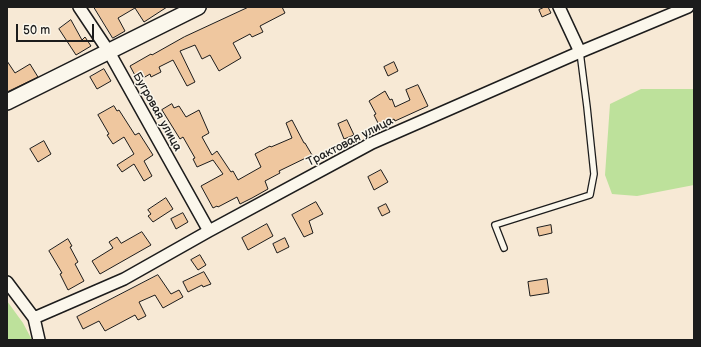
<!DOCTYPE html>
<html>
<head>
<meta charset="utf-8">
<style>
  body { margin:0 }
  #map { position:relative; width:701px; height:347px; overflow:hidden; background:#f7e9d5; font-family:"Balsamiq Sans",sans-serif }
  canvas { display:block }
  .frame { position:absolute; inset:0; border:8px solid #1c1c1c; pointer-events:none }
  .scale { position:absolute; left:16px; top:24px; width:78px; height:18px; box-sizing:border-box; border:2px solid #1c1c1c; border-top:0; padding-left:5px; font-size:12px; line-height:14px; white-space:nowrap; color:#1c1c1c; -webkit-text-stroke:3px #fbf7ec; paint-order:stroke }
</style>
</head>
<body>
<div id="map">
<canvas width="701" height="347"></canvas>
<div class="frame"></div>
<div class="scale">50 m</div>
</div>
<script>
const g = document.querySelector('canvas').getContext('2d');
g.lineJoin = 'round';
function fill(path, color) { g.fillStyle = color; g.fill(path, 'evenodd'); }
function stroke(path, color, width, dash) { g.strokeStyle = color; g.lineWidth = width; g.lineCap = dash ? 'butt' : 'round'; g.setLineDash(dash || []); g.stroke(path); }
function write(font, color, halo, rows, align = 'center') {
  g.font = font + ' "Balsamiq Sans",sans-serif'; g.lineWidth = 3; g.setLineDash([]); g.textBaseline = 'middle'; g.strokeStyle = halo; g.fillStyle = color; for (const [text, x, y, turn = 0] of rows) {
    g.save(); g.translate(x, y); g.rotate((+turn || 0) * Math.PI / 180); g.textAlign = isNaN(turn) ? turn : align; if (halo) g.strokeText(text, 0, 0); g.fillText(text, 0, 0); g.restore();
  }
}
fill(new Path2D(`
  M 641,89 L 694,89 L 694,185 L 637,196 L 612,194 L 605,175 L 610,104 Z
  M 7,301 L 23,323 L 32,340 L 7,340 Z`), '#bde19b');
const building = new Path2D(`
  M 94,7 L 167,7 L 144,22 L 135,8 L 118,18 L 125,31 L 113,38 Z
  M 249,7 L 282,7 L 285,13 L 260,26 L 263,32 L 252,37 L 250,34 L 233,43 L 241,58 L 219,71 L 210,55 L 202,59 L 195,45 L 180,51 L 195,82 L 187,86 L 173,60 L 159,67 L 161,72 L 151,77 L 150,74 L 138,81 L 130,66 L 151,54 L 152,55 L 184,37 Z
  M 545,7 L 548,7 L 551,13 L 542,17 L 539,10 Z
  M 71,20 L 82,40 L 85,37 L 91,46 L 76,55 L 59,29 Z
  M 7,61 L 15,73 L 30,64 L 38,77 L 7,92 Z
  M 394,62 L 398,71 L 388,76 L 384,67 Z
  M 104,69 L 111,81 L 97,89 L 90,77 Z
  M 418,85 L 428,106 L 395,121 L 394,119 L 380,127 L 374,115 L 376,114 L 369,101 L 385,91 L 390,100 L 392,99 L 395,107 L 410,100 L 406,90 Z
  M 172,104 L 174,108 L 179,106 L 186,117 L 199,110 L 209,133 L 202,137 L 212,155 L 217,151 L 231,172 L 233,171 L 238,180 L 261,167 L 255,154 L 270,146 L 271,147 L 292,138 L 286,123 L 292,120 L 304,143 L 305,143 L 312,155 L 279,171 L 280,173 L 265,181 L 268,189 L 252,198 L 240,204 L 237,197 L 218,207 L 217,206 L 213,208 L 201,186 L 223,174 L 213,160 L 197,167 L 193,159 L 195,158 L 183,137 L 180,139 L 162,110 Z
  M 114,106 L 117,111 L 119,110 L 135,135 L 139,133 L 153,155 L 144,161 L 152,176 L 144,181 L 134,164 L 122,172 L 117,165 L 134,154 L 124,137 L 113,144 L 107,135 L 109,134 L 98,115 Z
  M 347,120 L 354,135 L 344,139 L 338,124 Z
  M 44,141 L 51,154 L 38,162 L 30,149 Z
  M 381,170 L 388,182 L 374,190 L 368,177 Z
  M 166,198 L 173,209 L 153,222 L 148,216 L 151,214 L 148,210 Z
  M 316,202 L 323,214 L 309,221 L 313,233 L 304,237 L 292,215 Z
  M 386,204 L 390,212 L 382,216 L 378,208 Z
  M 183,213 L 188,222 L 176,229 L 171,219 Z
  M 267,224 L 273,236 L 248,250 L 242,238 Z
  M 551,225 L 552,233 L 539,236 L 537,228 Z
  M 142,232 L 151,245 L 100,274 L 92,261 L 113,248 L 109,242 L 117,237 L 121,243 Z
  M 285,238 L 289,247 L 277,253 L 273,244 Z
  M 68,239 L 72,246 L 70,247 L 78,262 L 75,264 L 84,281 L 68,290 L 60,274 L 62,273 L 49,251 Z
  M 200,255 L 206,265 L 198,270 L 191,260 Z
  M 204,272 L 211,284 L 203,287 L 202,285 L 188,292 L 183,282 Z
  M 158,275 L 171,294 L 179,290 L 183,297 L 163,308 L 155,295 L 139,302 L 146,316 L 138,320 L 135,315 L 105,331 L 99,321 L 83,329 L 77,317 Z
  M 547,279 L 549,293 L 530,296 L 528,282 Z`);
fill(building, '#efc79f');
stroke(building, '#1c1c1c', 1);
const lane = new Path2D(`
  M 504,248 L 495,225 L 590,195 L 594,174 L 587,107 L 580,52`);
const street = new Path2D(`
  M 79,7 L 109,52 L 209,231
  M 559,7 L 580,52
  M 7,282 L 34,318 L 39,340
  M 34,318 L 124,279 L 209,231 L 372,143 L 580,52 L 688,7`);
const secondary = new Path2D(`
  M 7,102 L 198,7`);
stroke(lane, '#1c1c1c', 8);
stroke(street, '#1c1c1c', 14);
stroke(secondary, '#1c1c1c', 18);
stroke(lane, '#fbf7ec', 5.5);
stroke(street, '#fbf7ec', 11);
stroke(secondary, '#fbf7ec', 15);
write('12px', '#1c1c1c', '#fbf7ec', [
  ["Бугровая улица",157,112,61],
  ["Трактовая улица",350,142,-27]
]);
</script>
</body>
</html>
